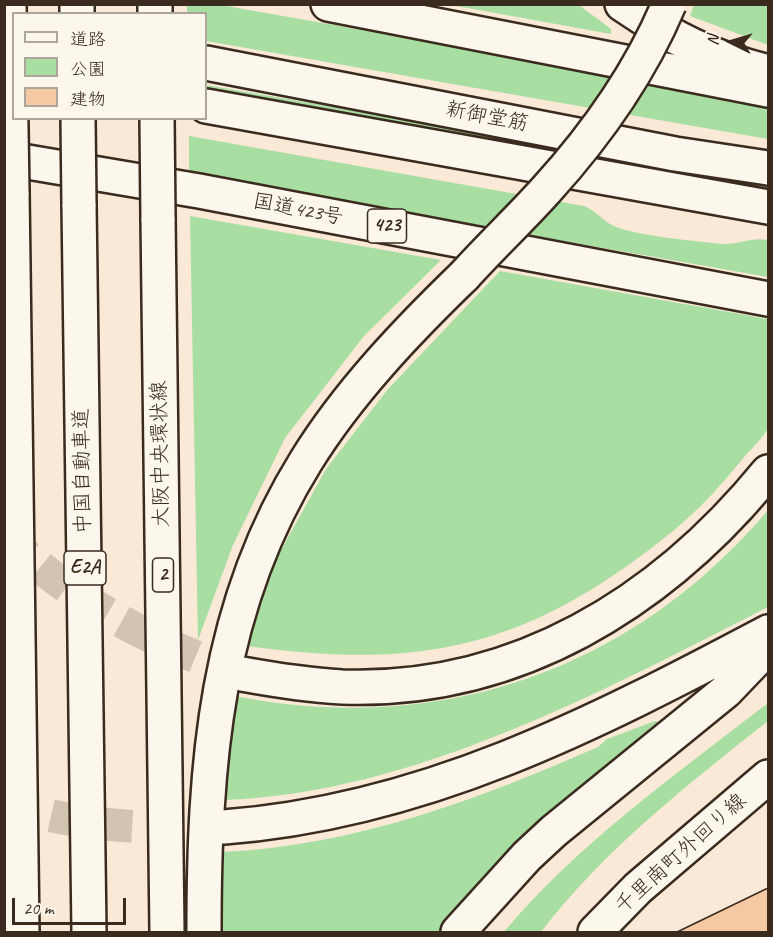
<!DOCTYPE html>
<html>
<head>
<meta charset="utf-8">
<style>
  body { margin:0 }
  #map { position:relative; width:773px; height:937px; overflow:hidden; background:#f9e9d6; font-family:Caveat,"Klee One",sans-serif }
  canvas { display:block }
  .frame { position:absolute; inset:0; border:6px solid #3b2a1e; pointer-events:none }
  .legend { position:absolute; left:12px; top:12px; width:195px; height:108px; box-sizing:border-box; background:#fbf7ec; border:2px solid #aea59a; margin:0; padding:8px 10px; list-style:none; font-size:18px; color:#3b2a1e }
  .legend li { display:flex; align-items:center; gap:12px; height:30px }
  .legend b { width:30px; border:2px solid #aea59a }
  .north { position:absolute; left:701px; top:12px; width:60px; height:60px; -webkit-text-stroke:4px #fbf7ec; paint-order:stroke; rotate:275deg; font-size:16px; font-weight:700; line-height:24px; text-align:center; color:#3b2a1e }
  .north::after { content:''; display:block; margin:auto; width:21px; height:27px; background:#3b2a1e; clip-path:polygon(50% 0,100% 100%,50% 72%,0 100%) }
  .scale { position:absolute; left:12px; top:898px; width:114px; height:27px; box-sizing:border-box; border:3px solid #3b2a1e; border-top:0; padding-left:8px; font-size:18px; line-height:21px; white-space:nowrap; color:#3b2a1e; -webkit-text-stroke:4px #fbf7ec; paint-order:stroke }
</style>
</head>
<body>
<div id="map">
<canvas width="773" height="937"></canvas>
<div class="frame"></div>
<ul class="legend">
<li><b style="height:8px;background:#fbf7ec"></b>道路</li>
<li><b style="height:16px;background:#a8dea1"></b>公園</li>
<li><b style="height:16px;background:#f4c9a3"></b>建物</li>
</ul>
<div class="north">N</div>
<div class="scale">20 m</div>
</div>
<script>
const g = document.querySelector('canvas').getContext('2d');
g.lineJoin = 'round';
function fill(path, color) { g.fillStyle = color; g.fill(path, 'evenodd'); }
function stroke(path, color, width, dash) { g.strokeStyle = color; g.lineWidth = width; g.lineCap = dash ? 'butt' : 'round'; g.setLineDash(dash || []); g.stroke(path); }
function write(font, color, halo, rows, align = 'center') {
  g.font = font + ' Caveat,"Klee One",sans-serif'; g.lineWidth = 4.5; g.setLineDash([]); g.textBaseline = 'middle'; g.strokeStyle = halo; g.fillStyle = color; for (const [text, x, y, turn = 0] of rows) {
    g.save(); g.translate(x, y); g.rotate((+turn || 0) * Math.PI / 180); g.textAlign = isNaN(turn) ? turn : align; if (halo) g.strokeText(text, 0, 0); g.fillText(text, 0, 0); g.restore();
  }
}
fill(new Path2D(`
  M 187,5 L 221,5 L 768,102 L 768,139 L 206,41 L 206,14 L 187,13 Z
  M 451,5 L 579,5 L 611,29 L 611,34 Z
  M 694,5 L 768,5 L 768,45 L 690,16 Z
  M 206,85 L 768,182 L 768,196 L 206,96 Z
  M 189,136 L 584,206 C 596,211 603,221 614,226 C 631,235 701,242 723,244 C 739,245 750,237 768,240 L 768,277 L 189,175 Z
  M 190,216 L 441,260 L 364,336 L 285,438 L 233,545 L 198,640 Z
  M 500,271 L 768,319 C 768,336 772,418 768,428 C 763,438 752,448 745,456 C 723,483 700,509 673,531 C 531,646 426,671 247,646 L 270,570 L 326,469 L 388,389 Z
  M 768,510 L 768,607 C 603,691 412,794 223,800 L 235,696 C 440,737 633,670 768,510 Z
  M 768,703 L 768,721 C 687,785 604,850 541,932 L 504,932 C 576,845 679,772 768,703 Z
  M 655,721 L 659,722 L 658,726 L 460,908 L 441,932 L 223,932 L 222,852 C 354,846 477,800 598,747 L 607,739 Z`), '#a8dea1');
const building = new Path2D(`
  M 768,888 L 768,933 L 675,933 Z`);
fill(building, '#f4c9a3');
stroke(building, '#3b2a1e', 1.5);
stroke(new Path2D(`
  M 4,534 C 69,600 156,645 242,674
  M 4,802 C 75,828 150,829 224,827`), '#d3c3b1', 33, [33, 16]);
const secondary = new Path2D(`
  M 595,932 L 638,888 L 768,777`);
const primary = new Path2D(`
  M 155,4 L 155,14
  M 622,4 C 672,38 710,57 768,72
  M 158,218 L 167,932
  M 242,674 C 275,680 308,685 342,687 C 516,693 661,603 768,472
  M 224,827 C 424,812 594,724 768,632
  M 204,932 C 204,765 215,607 306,461 C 348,393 407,331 464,276
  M 458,932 L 527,856 L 554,831 L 726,691 L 768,647`);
const highway = new Path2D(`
  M 77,4 L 77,14
  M 328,4 L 768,90
  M 206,63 L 675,154 L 768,168
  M 206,106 L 768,207
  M 4,158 L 199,191 L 768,299
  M 12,192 L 22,932
  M 79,204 L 89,932`);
stroke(secondary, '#3b2a1e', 38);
stroke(primary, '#3b2a1e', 38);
stroke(highway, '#3b2a1e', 38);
stroke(secondary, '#fbf7ec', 33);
stroke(primary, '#fbf7ec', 33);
stroke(highway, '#fbf7ec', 33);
const primaryBridge = new Path2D(`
  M 157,118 L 158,218
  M 464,276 C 491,246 520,219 546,190 C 596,135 640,73 669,4`);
const highwayBridge = new Path2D(`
  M 9,4 L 12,192
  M 78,118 L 79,204`);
stroke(primaryBridge, '#3b2a1e', 38, []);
stroke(highwayBridge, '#3b2a1e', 38, []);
stroke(primaryBridge, '#fbf7ec', 33);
stroke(highwayBridge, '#fbf7ec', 33);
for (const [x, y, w] of [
  [387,226,39],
  [85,568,42],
  [163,575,21]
]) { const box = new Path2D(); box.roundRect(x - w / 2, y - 17, w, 34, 4.5); g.fillStyle = '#fbf7ec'; g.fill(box); stroke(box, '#3b2a1e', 1.5); }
write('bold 20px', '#3b2a1e', null, [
  ["423",387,226],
  ["E2A",85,568],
  ["2",163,575]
]);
write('21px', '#3b2a1e', '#fbf7ec', [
  ["新御堂筋",487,117,11],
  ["国道423号",298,210,11],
  ["大阪中央環状線",161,454,-91],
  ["中国自動車道",83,471,-91],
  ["千里南町外回り線",681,854,-42]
]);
</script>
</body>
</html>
